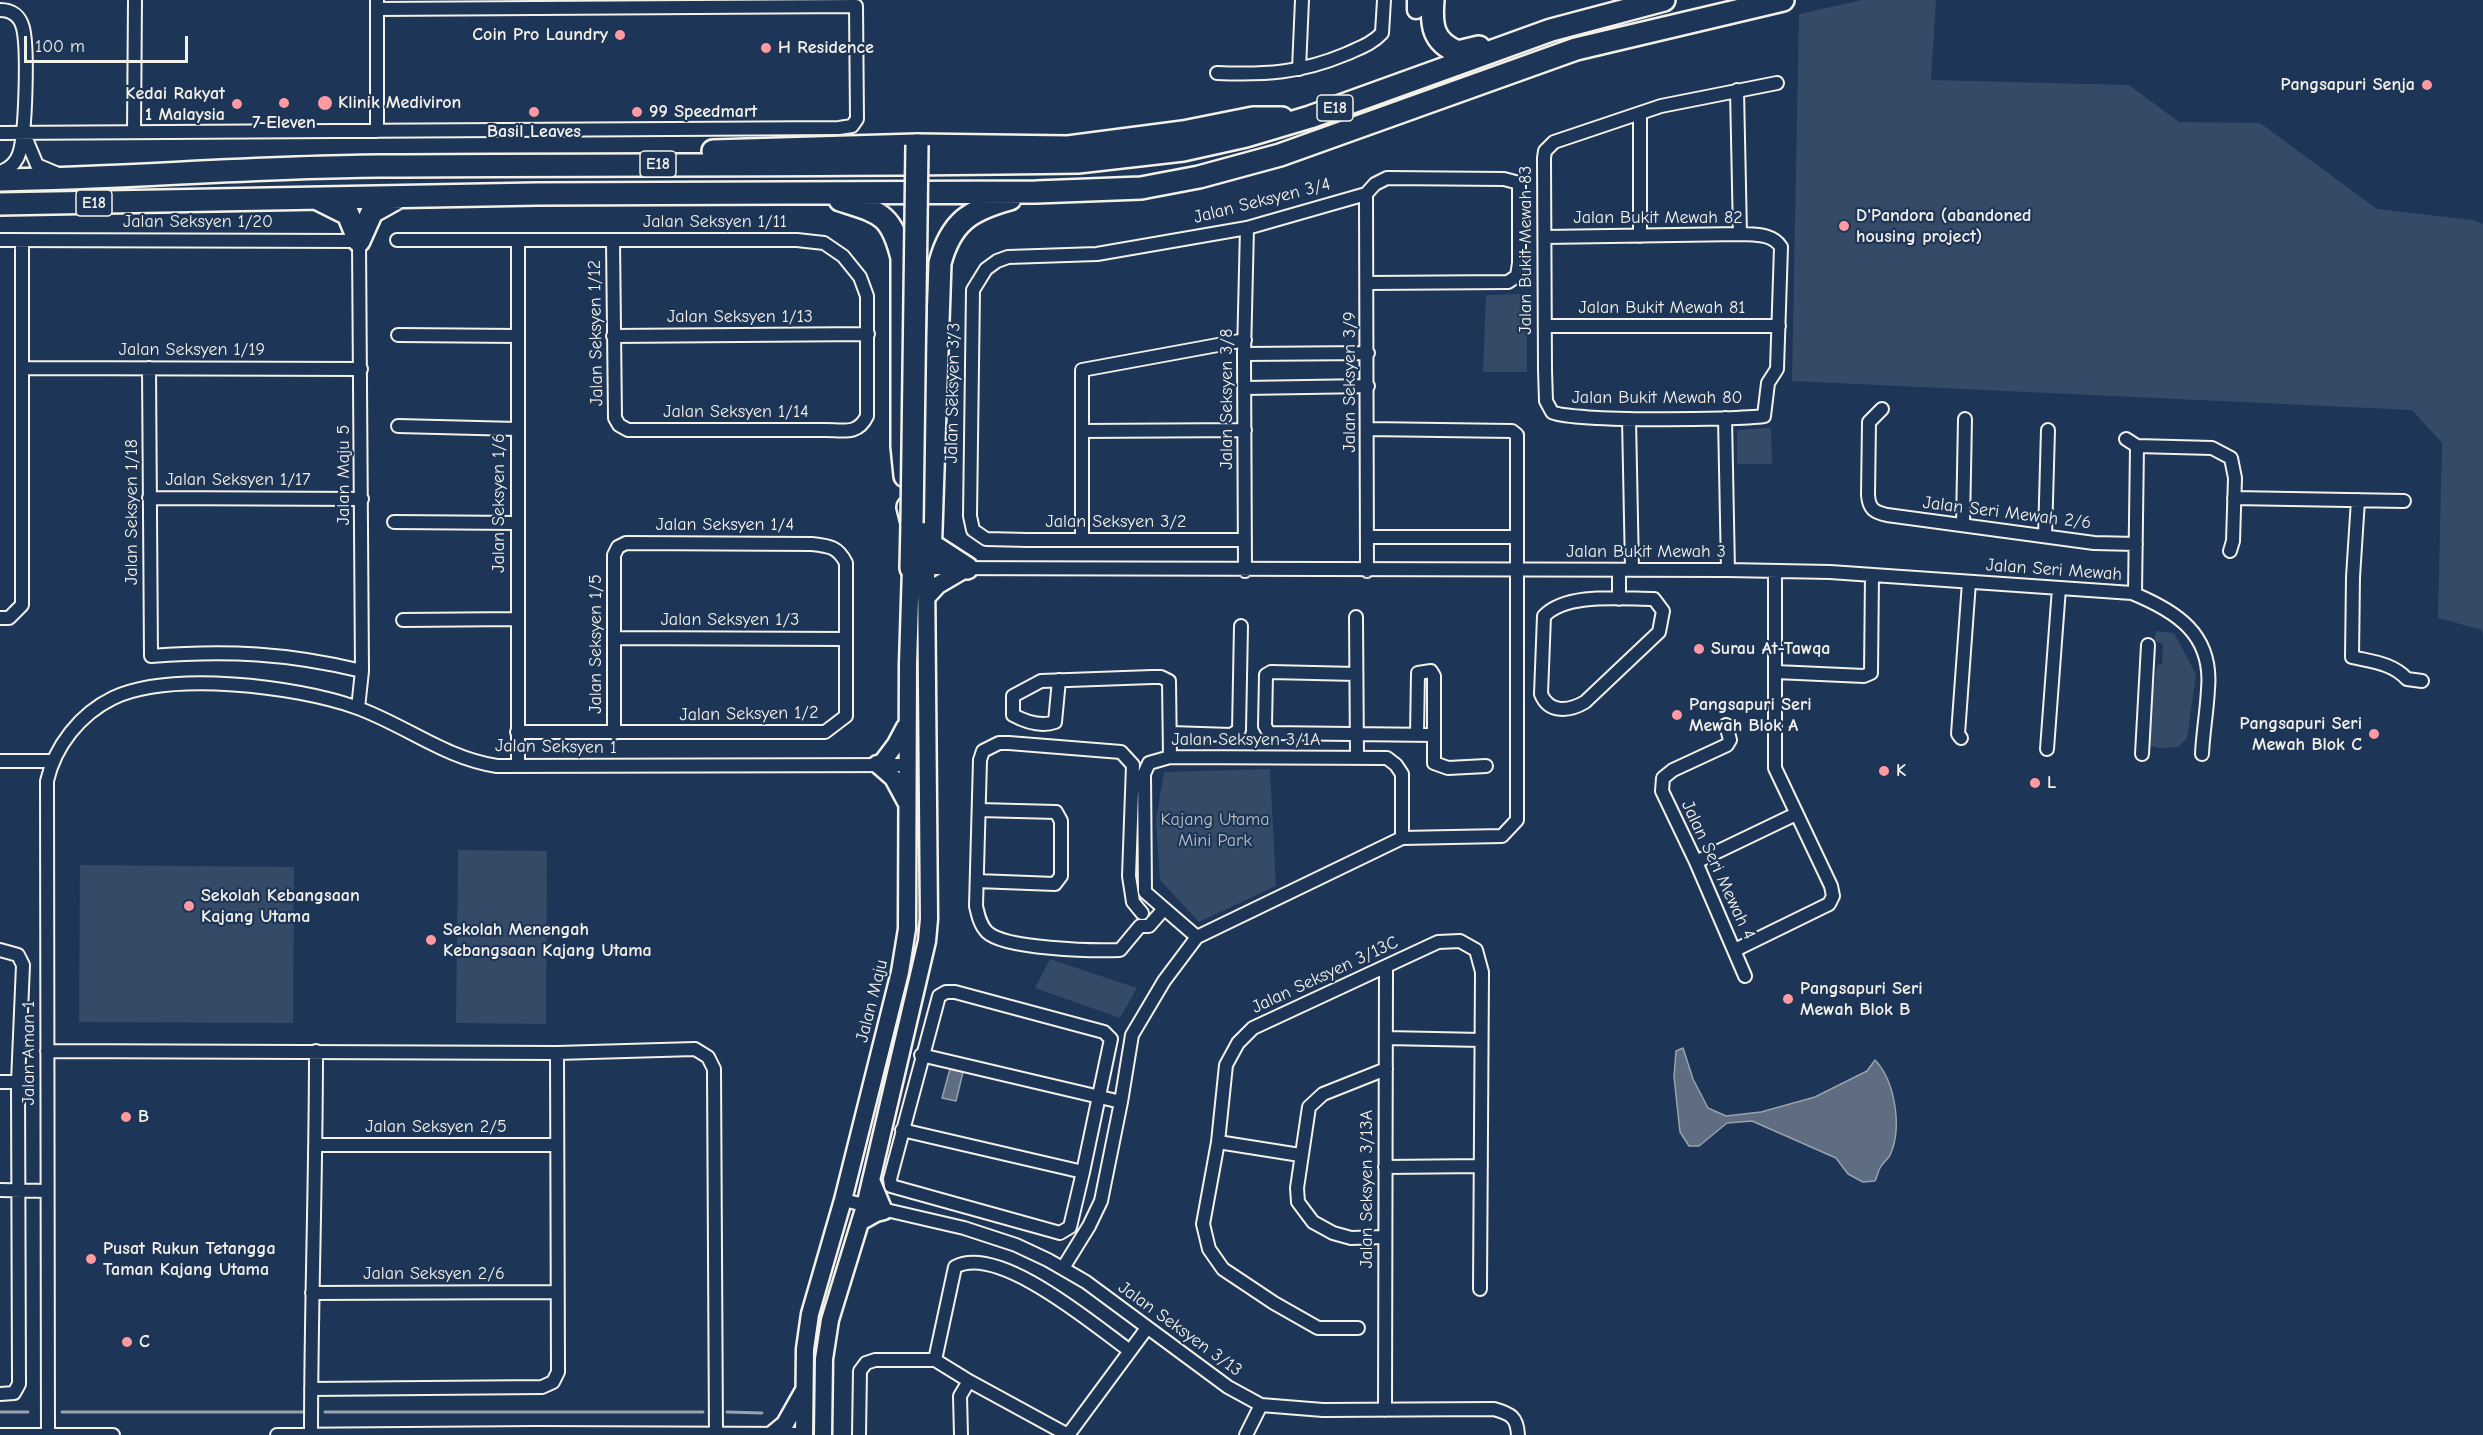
<!DOCTYPE html>
<html>
<head>
<meta charset="utf-8">
<style>
  body { margin:0 }
  #map { position:relative; width:2483px; height:1435px; overflow:hidden; background:#1d3557; font-family:"Comic Neue",sans-serif }
  canvas { display:block }
  .scale { position:absolute; left:24px; top:36px; width:164px; height:27px; box-sizing:border-box; border:3px solid #f4f1e8; border-top:0; padding-left:8px; font-size:18px; line-height:21px; white-space:nowrap; color:#f4f1e8; -webkit-text-stroke:4px #1d3557; paint-order:stroke }
</style>
</head>
<body>
<div id="map">
<canvas width="2483" height="1435"></canvas>
<div class="scale">100 m</div>
</div>
<script>
const g = document.querySelector('canvas').getContext('2d');
g.lineJoin = 'round';
function fill(path, color) { g.fillStyle = color; g.fill(path, 'evenodd'); }
function stroke(path, color, width, dash) { g.strokeStyle = color; g.lineWidth = width; g.lineCap = dash ? 'butt' : 'round'; g.setLineDash(dash || []); g.stroke(path); }
function write(font, color, halo, rows, align = 'center') {
  g.font = font + ' "Comic Neue",sans-serif'; g.lineWidth = 4.5; g.setLineDash([]); g.textBaseline = 'middle'; g.strokeStyle = halo; g.fillStyle = color; for (const [text, x, y, turn = 0] of rows) {
    g.save(); g.translate(x, y); g.rotate((+turn || 0) * Math.PI / 180); g.textAlign = isNaN(turn) ? turn : align; if (halo) g.strokeText(text, 0, 0); g.fillText(text, 0, 0); g.restore();
  }
}
fill(new Path2D(`
  M 1862,0 L 1936,0 L 1931,80 L 2129,85 L 2179,122 L 2260,123 L 2377,209 L 2473,220 L 2483,224 L 2483,638 L 2482,630 L 2438,618 L 2442,443 L 2412,410 L 1792,381 L 1799,14 Z
  M 1527,294 L 1527,372 L 1483,372 L 1486,295 Z
  M 1771,428 L 1772,464 L 1737,464 L 1737,430 Z
  M 2156,631 L 2174,633 L 2196,674 L 2187,738 L 2178,747 L 2160,748 L 2146,745 L 2157,665 L 2162,664 L 2163,644 L 2154,641 Z
  M 1270,769 L 1276,886 L 1199,922 L 1160,880 L 1156,820 L 1164,772 Z
  M 458,850 L 547,851 L 546,1024 L 456,1023 Z
  M 80,865 L 294,867 L 293,1023 L 79,1022 Z
  M 1050,959 L 1137,988 L 1120,1018 L 1035,988 Z`), '#354a67');
const water = new Path2D(`
  M 1683,1048 L 1693,1079 L 1708,1108 L 1726,1116 L 1761,1112 L 1815,1097 L 1867,1071 L 1875,1060 C 1895,1081 1902,1126 1891,1153 C 1889,1159 1883,1162 1880,1168 C 1878,1172 1877,1177 1875,1181 L 1863,1182 L 1848,1174 L 1836,1158 L 1752,1121 L 1727,1123 L 1699,1146 L 1689,1146 L 1680,1132 L 1674,1077 L 1676,1051 Z
  M 950,1069 L 963,1072 L 956,1101 L 942,1098 Z`);
fill(water, '#5e6d82');
stroke(water, '#9aa2ab', 1.5);
stroke(new Path2D(`
  M 0,1412 L 28,1412
  M 62,1412 L 305,1412
  M 325,1412 L 703,1412
  M 727,1412 L 762,1413`), '#9aa2ab', 3);
const street = new Path2D(`
  M 377,0 L 377,131
  M 0,10 C 12,10 20,16 23,28 C 28,48 26,134 19,154 C 16,163 9,169 0,172
  M 1299,69 L 1302,0
  M 1217,73 C 1265,75 1301,73 1346,54 C 1359,48 1372,44 1382,33 L 1384,0
  M 1737,90 L 1740,234
  M 134,132 L 135,0
  M 0,133 L 839,128 L 852,126 L 857,119 L 856,6 L 377,9
  M 24,134 L 37,165 L 56,173
  M 1366,194 L 1367,571
  M 1640,236 L 1640,114
  M 1545,237 L 1740,234 C 1755,235 1772,233 1781,247 L 1777,369 L 1768,383 L 1764,416 C 1737,420 1569,422 1552,412 L 1546,401 L 1545,370 L 1544,158 L 1545,151 L 1554,142 L 1661,106 L 1777,83
  M 0,240 L 359,241 L 362,671 L 358,708
  M 397,240 L 797,240 L 824,243 L 843,256 L 860,277 L 867,296 L 867,416 C 858,435 844,430 825,430 L 628,430 L 619,425 L 615,418 L 613,241
  M 518,241 L 518,766
  M 1545,326 L 1779,326
  M 398,335 L 518,336
  M 613,336 L 868,334
  M 1244,354 L 1368,353
  M 23,368 L 361,369
  M 149,368 L 151,656 C 227,650 288,653 362,671
  M 1245,388 L 1368,386
  M 1882,409 L 1869,422 L 1868,495 C 1869,509 1874,512 1887,515 L 2094,543 L 2136,544
  M 1725,418 L 1728,570
  M 1629,419 L 1632,569
  M 398,426 L 517,429
  M 1082,431 L 1245,430
  M 2126,439 L 2137,446 L 2135,594
  M 2137,446 L 2212,448 L 2231,458 L 2235,478 L 2233,541 L 2230,551
  M 149,498 L 362,499
  M 2234,498 L 2404,501
  M 2358,500 L 2353,577 L 2352,657 C 2373,662 2392,663 2407,679 L 2422,681
  M 394,522 L 517,523
  M 1963,524 L 1965,419
  M 2045,536 L 2048,430
  M 1367,537 L 1517,537
  M 1082,540 L 1082,370 L 1245,340
  M 1245,540 L 1027,540 L 986,539 L 973,530 L 970,516 L 973,290 L 986,269 L 997,261 L 1008,257 L 1097,254 L 1247,228 L 1366,194 L 1375,184 L 1387,178 L 1504,179 L 1519,183 L 1519,263 L 1517,276 L 1508,282 L 1368,283
  M 922,568 L 1728,570 L 1830,572 L 2132,593 C 2176,611 2213,634 2208,689 C 2207,711 2203,732 2202,754
  M 1619,570 L 1619,599
  M 1245,571 L 1244,354 L 1247,228
  M 1654,599 L 1663,611 L 1659,632 L 1585,702 C 1570,711 1549,714 1541,694 L 1544,616 C 1567,592 1622,599 1654,599 Z
  M 1356,617 L 1357,758
  M 0,618 L 9,618 L 22,605 L 22,240
  M 403,620 L 517,619
  M 614,638 L 846,639
  M 1776,672 L 1864,676 L 1871,673 L 1872,575
  M 1356,674 L 1271,672 L 1266,675 L 1265,726 L 1269,733 L 1434,735 L 1434,763 L 1448,768 L 1486,766
  M 1059,680 L 1055,722 C 1041,727 1026,722 1013,715 L 1013,696 L 1041,681 L 1152,677 L 1161,677 L 1169,681 L 1170,757
  M 1726,725 L 1730,740 L 1727,745 L 1673,770 L 1663,778 L 1662,791 L 1696,862 L 1745,976
  M 517,732 L 825,732 L 846,716 L 846,563 C 838,547 830,546 812,544 L 626,543 L 618,547 L 614,555 L 614,733
  M 1171,733 L 1231,735 L 1239,730 L 1241,626
  M 1417,734 L 1418,673 L 1431,671 L 1434,676 L 1434,735
  M 1961,738 L 1958,734 L 1969,582
  M 2047,749 L 2059,588
  M 2142,754 L 2148,645
  M 0,761 L 52,761
  M 1696,862 L 1796,814
  M 977,881 L 1055,884 L 1061,876 L 1061,821 L 1056,812 L 979,810
  M 1142,913 L 1133,902 L 1129,876 L 1133,765 L 1121,752 L 1009,743 L 999,743 L 983,751 L 980,760 L 976,906 C 978,915 980,925 987,932 C 1004,949 1094,951 1120,950 L 1140,926 L 1149,926 L 1163,910
  M 1197,937 L 1145,892 L 1144,774 L 1149,763 L 1170,757 L 1387,758 L 1396,765 L 1402,774 L 1402,838
  M 0,950 L 18,955 L 23,965 L 18,1082 L 19,1384 L 14,1393 L 0,1394
  M 1735,950 L 1829,904 L 1833,896 L 1831,886 L 1775,768 L 1775,571
  M 1387,1038 L 1481,1040
  M 47,1051 L 557,1053 L 695,1049 L 708,1057 L 714,1069 L 716,1435
  M 921,1055 L 1121,1102
  M 0,1082 L 18,1082
  M 902,1130 L 1083,1172 L 1111,1039 L 1104,1032 L 955,992 L 946,992 L 939,996 L 890,1179 L 891,1186 L 1060,1233 L 1070,1227 L 1083,1172
  M 1218,1142 L 1300,1155
  M 316,1145 L 556,1145
  M 1385,1167 L 1481,1166
  M 0,1190 L 47,1191
  M 843,1200 L 964,1228 L 1016,1245 L 1048,1260 L 1086,1282 L 1228,1387 L 1261,1405 L 1323,1410 L 1494,1409 C 1511,1414 1517,1417 1518,1435
  M 1385,1237 L 1351,1238 L 1333,1233 L 1313,1222 L 1298,1202 L 1297,1188 L 1309,1107 L 1323,1094 L 1386,1069
  M 1063,1268 L 1089,1226 L 1101,1201 L 1121,1102 L 1132,1035 L 1164,981 L 1197,937 L 1402,838 L 1502,836 L 1517,820 L 1517,435 L 1512,431 L 1368,429
  M 312,1293 L 556,1292
  M 1358,1328 L 1318,1328 L 1274,1303 L 1223,1269 L 1209,1249 L 1203,1224 L 1218,1142 L 1226,1065 L 1238,1043 L 1253,1028 L 1438,942 L 1460,941 L 1476,950 L 1482,972 L 1480,1289
  M 935,1360 L 955,1267 C 998,1243 1094,1325 1130,1351
  M 311,1389 L 542,1387 L 553,1382 L 558,1372 L 557,1053
  M 1385,1410 L 1386,967
  M 0,1435 L 113,1435
  M 48,1435 L 47,781 C 55,746 80,714 113,698 C 171,671 295,686 355,707 C 404,724 444,758 497,766 L 907,765
  M 277,1435 L 536,1433 L 804,1434
  M 311,1435 C 311,1307 316,1179 316,1051
  M 859,1435 L 860,1371 L 866,1363 L 875,1360 L 935,1360 L 969,1381 L 1068,1435
  M 961,1435 L 960,1396 L 969,1381
  M 1068,1435 L 1147,1328
  M 1246,1435 L 1261,1405`);
const secondary = new Path2D(`
  M 1416,10 L 1416,0
  M 926,598 L 938,585 L 967,568
  M 877,764 L 893,778 L 906,802
  M 881,764 L 896,744 L 905,727
  M 860,1222 L 876,1213 L 884,1211 L 871,1180
  M 773,1434 L 785,1424 L 803,1392
  M 804,1435 L 805,1349 L 810,1314 L 843,1200 L 900,972 L 907,929 L 908,664 L 911,568
  M 823,1435 L 824,1359 L 830,1320 L 865,1206 L 927,941 L 929,919 L 926,568`);
const highway = new Path2D(`
  M 1433,0 C 1431,24 1432,42 1458,52 L 1479,47
  M 713,151 L 917,145 L 1068,147 L 1183,132 L 1253,118 L 1282,118
  M 0,180 C 126,178 253,167 379,166 C 612,164 845,166 1078,162 L 1183,150 L 1246,136 L 1310,117 L 1551,30 L 1664,0
  M 318,199 L 348,214 L 359,241
  M 840,200 C 880,213 891,213 902,258 L 902,446 L 905,476
  M 0,204 L 537,194 L 1036,192 L 1141,188 L 1199,177 L 1280,155 L 1576,49 L 1783,0
  M 359,241 L 372,212 L 397,198
  M 908,507 L 912,523 L 911,568
  M 930,544 L 967,568
  M 926,568 L 930,559 L 940,263 C 951,222 970,210 1010,199`);
stroke(street, '#f4f1e8', 16);
stroke(secondary, '#f4f1e8', 21);
stroke(highway, '#f4f1e8', 26);
stroke(street, '#1d3557', 12);
stroke(secondary, '#1d3557', 16);
stroke(highway, '#1d3557', 21);
const highwayBridge = new Path2D(`
  M 912,523 L 917,145`);
stroke(highwayBridge, '#f4f1e8', 26, []);
stroke(highwayBridge, '#1d3557', 21);
for (const [x, y, r, color] of [
  [620,35,6,"#ff9aa2"],
  [766,48,6,"#ff9aa2"],
  [2427,85,6,"#ff9aa2"],
  [284,103,6,"#ff9aa2"],
  [325,103,8,"#ff9aa2"],
  [237,104,6,"#ff9aa2"],
  [534,112,6,"#ff9aa2"],
  [637,112,6,"#ff9aa2"],
  [1844,226,6,"#ff9aa2"],
  [1699,649,6,"#ff9aa2"],
  [1677,715,6,"#ff9aa2"],
  [2374,734,6,"#ff9aa2"],
  [1884,771,6,"#ff9aa2"],
  [2035,783,6,"#ff9aa2"],
  [189,906,6,"#ff9aa2"],
  [431,940,6,"#ff9aa2"],
  [1788,999,6,"#ff9aa2"],
  [126,1117,6,"#ff9aa2"],
  [91,1259,6,"#ff9aa2"],
  [127,1342,6,"#ff9aa2"]
]) { const dot = new Path2D(); dot.arc(x, y, r, 0, 2 * Math.PI); g.fillStyle = color; g.fill(dot); stroke(dot, '#1d3557', 2); }
for (const [x, y, w] of [
  [1335,108,36],
  [658,164,36],
  [94,203,36]
]) { const box = new Path2D(); box.roundRect(x - w / 2, y - 13, w, 26, 4.5); g.fillStyle = '#1d3557'; g.fill(box); stroke(box, '#f4f1e8', 1.5); }
write('bold 16px', '#f4f1e8', null, [
  ["E18",1335,108],
  ["E18",658,164],
  ["E18",94,203]
]);
write('bold 18px', '#f4f1e8', '#1d3557', [
  ["Coin Pro Laundry",608,35,"right"],
  ["H Residence",778,48],
  ["Pangsapuri Senja",2415,85,"right"],
  ["Kedai Rakyat",225,94,"right"],
  ["1 Malaysia",225,115,"right"],
  ["Klinik Mediviron",338,103],
  ["99 Speedmart",649,112],
  ["7-Eleven",284,123,"center"],
  ["Basil Leaves",534,132,"center"],
  ["D'Pandora (abandoned",1856,216],
  ["housing project)",1856,237],
  ["Surau At-Tawqa",1711,649],
  ["Pangsapuri Seri",1689,705],
  ["Mewah Blok A",1689,726],
  ["Pangsapuri Seri",2362,724,"right"],
  ["Mewah Blok C",2362,745,"right"],
  ["K",1896,771],
  ["L",2047,783],
  ["Sekolah Kebangsaan",201,896],
  ["Kajang Utama",201,917],
  ["Sekolah Menengah",443,930],
  ["Kebangsaan Kajang Utama",443,951],
  ["Pangsapuri Seri",1800,989],
  ["Mewah Blok B",1800,1010],
  ["B",138,1117],
  ["Pusat Rukun Tetangga",103,1249],
  ["Taman Kajang Utama",103,1270],
  ["C",139,1342]
], 'left');
write('18px', '#f4f1e8', '#1d3557', [
  ["Jalan Seksyen 3/4",1262,201,-14],
  ["Jalan Bukit Mewah 82",1658,218],
  ["Jalan Seksyen 1/20",198,222],
  ["Jalan Seksyen 1/11",715,222],
  ["Jalan Bukit Mewah 83",1526,250,-90],
  ["Jalan Bukit Mewah 81",1662,308],
  ["Jalan Seksyen 1/13",740,317],
  ["Jalan Seksyen 1/12",596,333,-91],
  ["Jalan Seksyen 1/19",192,350],
  ["Jalan Seksyen 3/9",1350,382,-90],
  ["Jalan Seksyen 3/3",953,393,-89],
  ["Jalan Bukit Mewah 80",1657,398],
  ["Jalan Seksyen 3/8",1227,399,-90],
  ["Jalan Seksyen 1/14",736,412],
  ["Jalan Maju 5",344,475,-90],
  ["Jalan Seksyen 1/17",238,480],
  ["Jalan Seksyen 1/6",499,503,-90],
  ["Jalan Seksyen 1/18",132,512,-90],
  ["Jalan Seri Mewah 2/6",2007,513,7],
  ["Jalan Seksyen 3/2",1116,522],
  ["Jalan Seksyen 1/4",725,525],
  ["Jalan Bukit Mewah 3",1646,552],
  ["Jalan Seri Mewah",2054,570,4],
  ["Jalan Seksyen 1/3",730,620],
  ["Jalan Seksyen 1/5",596,644,-90],
  ["Jalan Seksyen 1/2",749,714,-1],
  ["Jalan Seksyen 3/1A",1246,740],
  ["Jalan Seksyen 1",556,747,1],
  ["Jalan Seri Mewah 4",1718,870,65],
  ["Jalan Seksyen 3/13C",1325,975,-25],
  ["Jalan Maju",872,1001,-76],
  ["Jalan Aman 1",29,1053,-90],
  ["Jalan Seksyen 2/5",436,1127],
  ["Jalan Seksyen 3/13A",1367,1189,-90],
  ["Jalan Seksyen 2/6",434,1274],
  ["Jalan Seksyen 3/13",1180,1329,36]
]);
write('18px', '#bbbfc1', '#1d3557', [
  ["Kajang Utama",1215,820],
  ["Mini Park",1215,841]
]);
</script>
</body>
</html>
